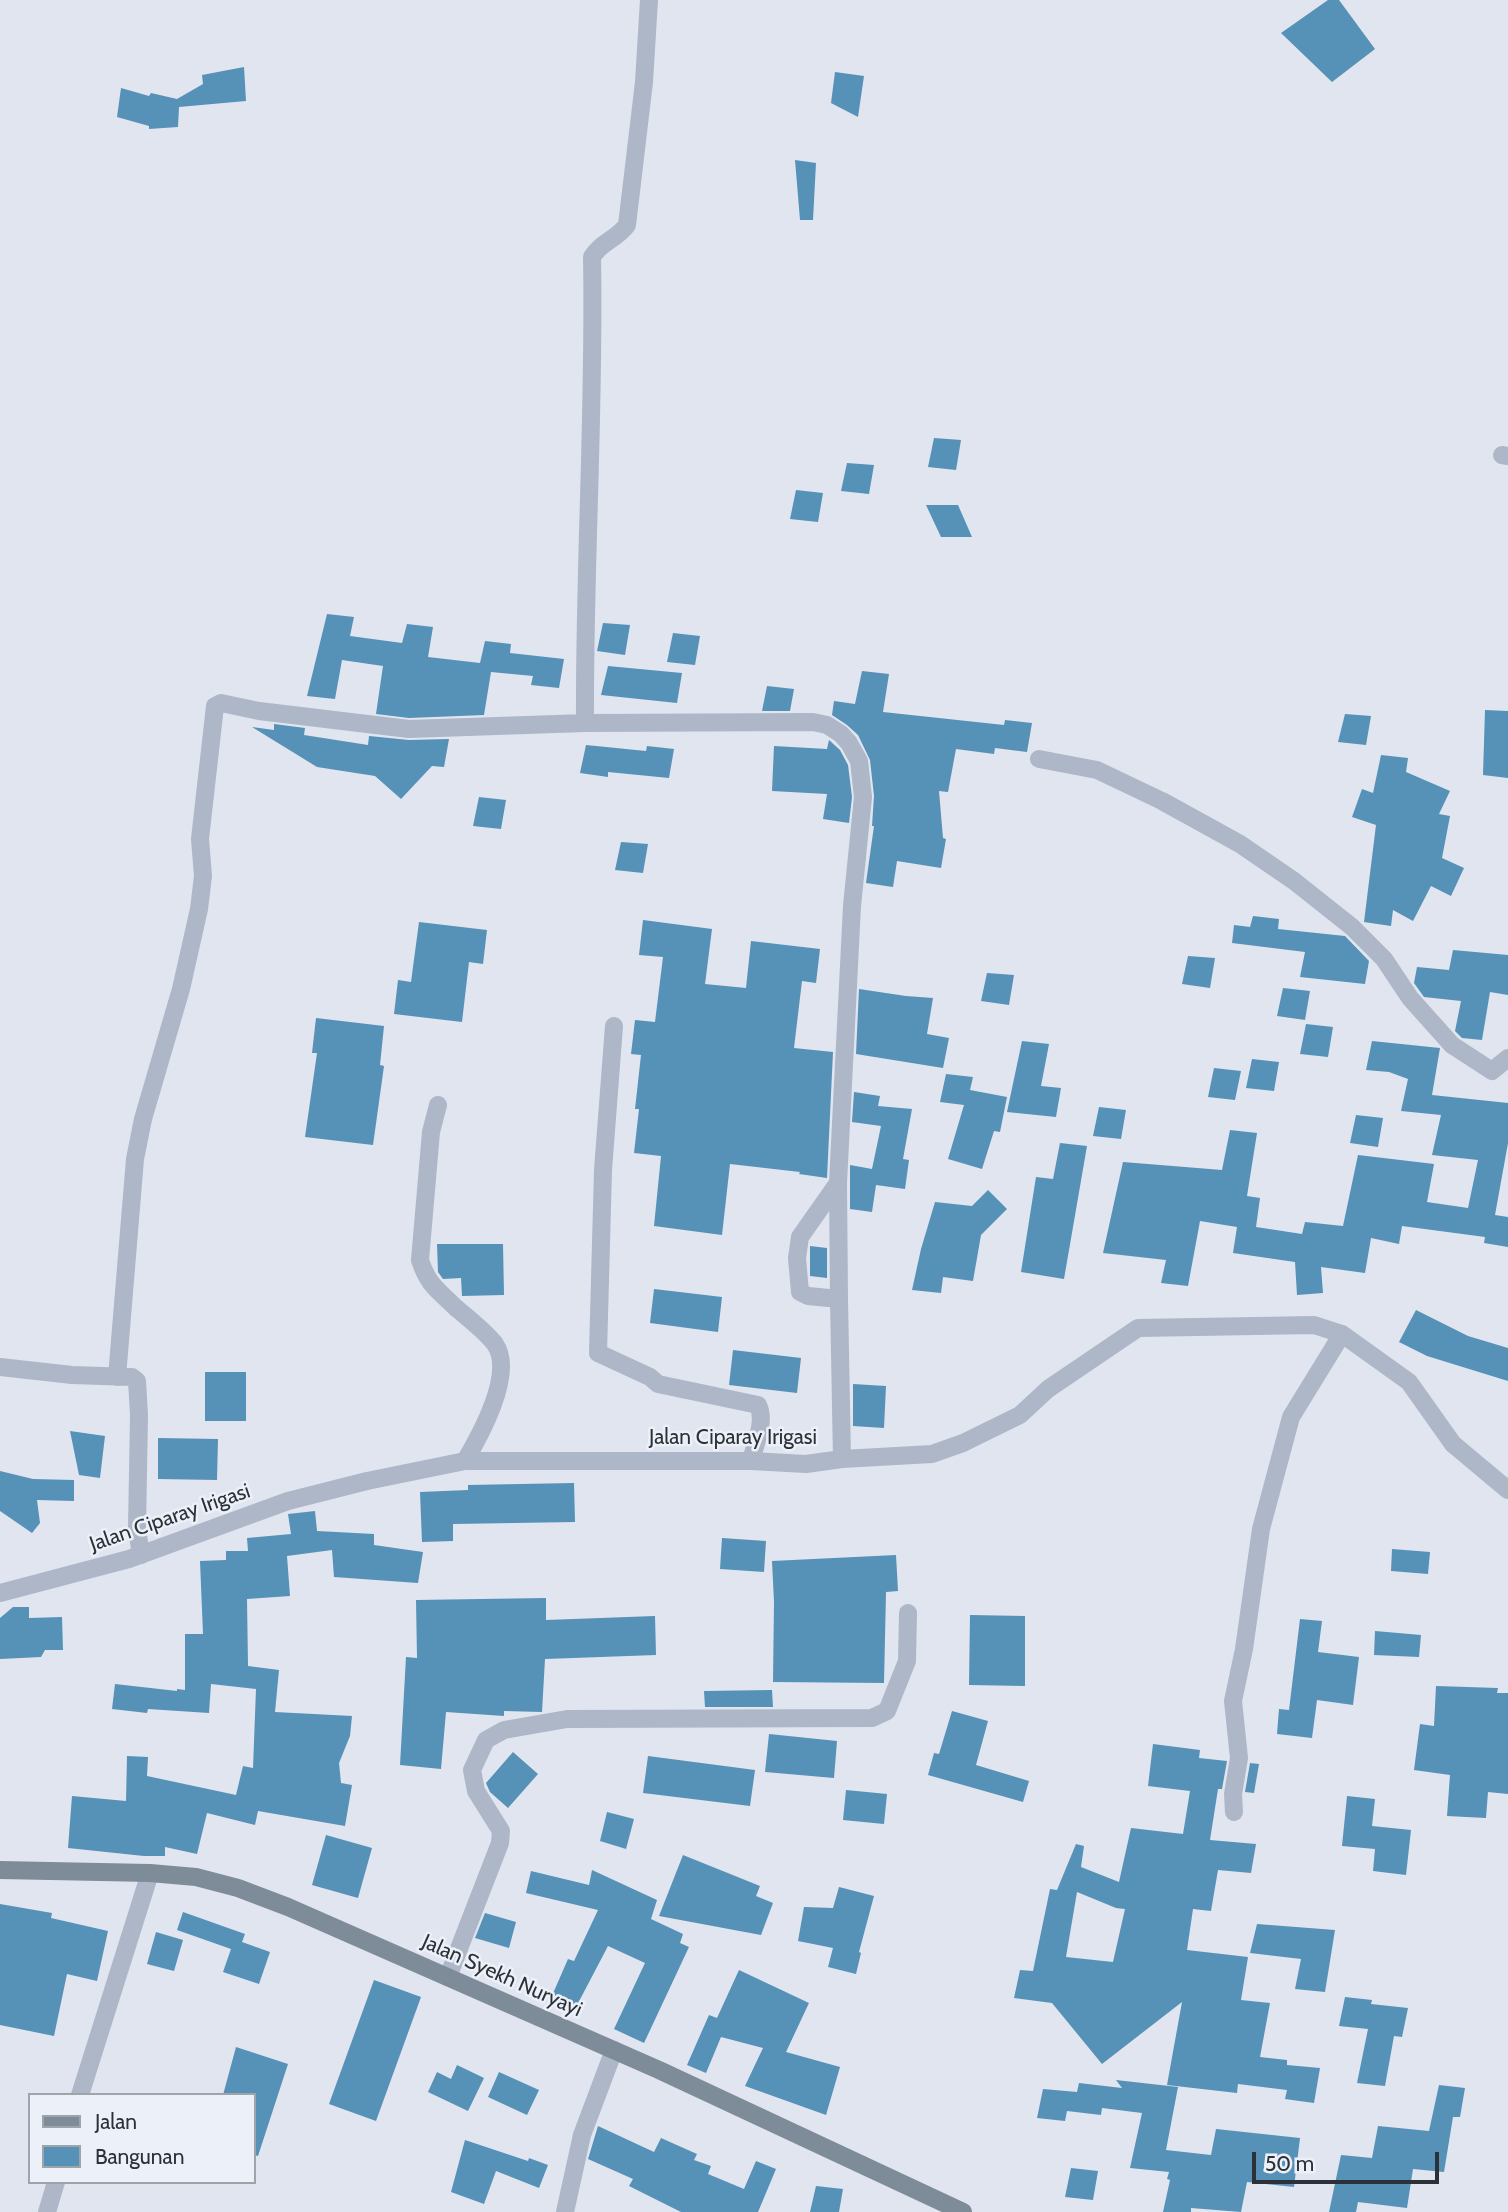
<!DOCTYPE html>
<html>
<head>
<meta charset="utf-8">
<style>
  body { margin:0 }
  #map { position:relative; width:1508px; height:2212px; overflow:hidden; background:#e0e5f0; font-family:Cabin,sans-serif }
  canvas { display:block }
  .legend { position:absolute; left:28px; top:2093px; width:228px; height:91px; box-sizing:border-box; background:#ecf0f8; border:2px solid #9fa4aa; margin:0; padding:9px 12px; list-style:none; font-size:21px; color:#2b3136 }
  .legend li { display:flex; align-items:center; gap:14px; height:35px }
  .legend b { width:35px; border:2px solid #9fa4aa }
  .scale { position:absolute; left:1252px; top:2152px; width:187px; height:32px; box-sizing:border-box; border:4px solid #2b3136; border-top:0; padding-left:9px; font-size:21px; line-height:24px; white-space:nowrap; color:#2b3136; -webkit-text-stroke:5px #ecf0f8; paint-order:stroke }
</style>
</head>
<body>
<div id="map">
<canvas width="1508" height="2212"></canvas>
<ul class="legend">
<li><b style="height:9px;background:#7e8c9a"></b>Jalan</li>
<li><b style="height:19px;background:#5691b7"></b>Bangunan</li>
</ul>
<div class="scale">50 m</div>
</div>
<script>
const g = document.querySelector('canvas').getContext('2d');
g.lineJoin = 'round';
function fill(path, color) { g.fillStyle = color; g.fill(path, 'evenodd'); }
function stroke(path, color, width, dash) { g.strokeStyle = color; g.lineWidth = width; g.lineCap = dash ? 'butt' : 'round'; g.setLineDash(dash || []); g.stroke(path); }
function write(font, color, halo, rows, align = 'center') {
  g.font = font + ' Cabin,sans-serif'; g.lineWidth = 5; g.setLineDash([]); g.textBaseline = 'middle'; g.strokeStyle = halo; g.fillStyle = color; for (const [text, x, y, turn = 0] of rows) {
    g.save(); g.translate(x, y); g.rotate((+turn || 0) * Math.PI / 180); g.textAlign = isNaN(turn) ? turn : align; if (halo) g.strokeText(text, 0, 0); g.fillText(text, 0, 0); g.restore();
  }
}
fill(new Path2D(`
  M 1328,0 L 1339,0 L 1375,49 L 1332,82 L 1281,33 Z
  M 244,67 L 246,101 L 179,107 L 178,127 L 149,129 L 149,126 L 117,117 L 121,88 L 149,96 L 151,93 L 177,99 L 203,84 L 202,75 Z
  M 835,72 L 864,76 L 858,117 L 831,103 Z
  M 795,160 L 816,163 L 813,220 L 800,220 Z
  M 934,438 L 961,440 L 956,470 L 928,467 Z
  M 847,463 L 874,465 L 869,494 L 841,491 Z
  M 796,490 L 823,493 L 818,522 L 790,519 Z
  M 926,505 L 958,505 L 972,537 L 941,537 Z
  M 327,614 L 354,617 L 350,636 L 402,643 L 407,624 L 433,627 L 428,657 L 480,663 L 485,641 L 511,644 L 510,653 L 564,659 L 559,688 L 531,685 L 533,676 L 491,672 L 484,715 L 409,718 L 376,714 L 383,666 L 342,660 L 335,699 L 307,696 Z
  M 603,623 L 630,625 L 625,655 L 597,651 Z
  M 673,633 L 700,636 L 695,665 L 667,662 Z
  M 608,666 L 682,673 L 677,703 L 601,695 Z
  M 862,671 L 889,674 L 883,712 L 1004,725 L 1005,720 L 1032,723 L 1027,752 L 995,748 L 994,754 L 956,749 L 948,792 L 939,791 L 943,838 L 946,839 L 941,868 L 897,861 L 893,887 L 866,883 L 874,826 L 872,826 L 874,796 L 870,760 L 858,735 L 847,725 L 832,715 L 834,701 L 855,704 Z
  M 767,686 L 794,689 L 790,711 L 762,711 Z
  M 1485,710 L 1508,711 L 1508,778 L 1483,775 Z
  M 1345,714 L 1371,716 L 1366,745 L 1338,742 Z
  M 274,724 L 305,728 L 304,735 L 368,745 L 369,736 L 409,740 L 449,739 L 444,767 L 432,766 L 401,799 L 375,776 L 317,767 L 252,727 L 274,730 Z
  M 829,740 L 840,750 L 848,765 L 852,797 L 849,823 L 823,819 L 827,794 L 772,791 L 774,746 L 827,749 Z
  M 586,745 L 646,751 L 647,746 L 674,749 L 669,778 L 608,772 L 608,777 L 580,773 Z
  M 1381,755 L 1408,758 L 1406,772 L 1450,791 L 1439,814 L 1450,816 L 1442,858 L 1464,868 L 1451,896 L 1431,886 L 1413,921 L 1393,910 L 1391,926 L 1364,922 L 1376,825 L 1352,817 L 1362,789 L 1373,793 Z
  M 479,797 L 506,800 L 501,829 L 473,826 Z
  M 621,842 L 648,844 L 643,873 L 615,870 Z
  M 1253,916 L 1279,919 L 1278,929 L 1345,936 L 1369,961 L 1365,984 L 1300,977 L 1305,952 L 1232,943 L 1234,925 L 1250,927 Z
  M 643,920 L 712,929 L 705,984 L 746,988 L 751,941 L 820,949 L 816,983 L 802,981 L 794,1048 L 833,1052 L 827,1178 L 799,1174 L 800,1172 L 730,1164 L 722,1235 L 654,1226 L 661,1156 L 634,1153 L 639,1109 L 635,1109 L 641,1055 L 631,1054 L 635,1020 L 655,1022 L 663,957 L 639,955 Z
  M 419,922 L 487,930 L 483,964 L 469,962 L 462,1022 L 394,1014 L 398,980 L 411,982 Z
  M 1453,950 L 1508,955 L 1508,995 L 1490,992 L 1482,1040 L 1462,1038 L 1455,1031 L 1461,1001 L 1424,997 L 1414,983 L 1417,967 L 1449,970 Z
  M 1188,956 L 1215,958 L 1210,988 L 1182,984 Z
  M 987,973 L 1014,975 L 1009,1005 L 981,1001 Z
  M 1283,988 L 1310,991 L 1305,1020 L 1277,1016 Z
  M 859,989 L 906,996 L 933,998 L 927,1034 L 949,1038 L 943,1068 L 856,1054 Z
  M 316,1018 L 384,1026 L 380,1065 L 384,1066 L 373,1145 L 305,1137 L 317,1053 L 312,1053 Z
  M 1306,1024 L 1333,1027 L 1328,1057 L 1300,1054 Z
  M 1022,1041 L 1049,1044 L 1041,1086 L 1061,1088 L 1056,1117 L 1007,1112 Z
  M 1372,1041 L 1440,1048 L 1432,1095 L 1508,1103 L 1508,1143 L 1495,1215 L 1508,1217 L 1508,1247 L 1484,1243 L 1485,1237 L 1402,1226 L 1399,1244 L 1371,1238 L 1365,1273 L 1321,1267 L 1323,1293 L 1297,1295 L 1295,1262 L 1233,1253 L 1237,1227 L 1200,1221 L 1188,1286 L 1161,1283 L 1166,1260 L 1103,1253 L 1123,1162 L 1222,1170 L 1230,1130 L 1257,1133 L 1247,1196 L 1260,1198 L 1256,1227 L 1302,1234 L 1305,1222 L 1343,1226 L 1358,1155 L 1434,1164 L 1427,1202 L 1468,1208 L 1478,1160 L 1432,1155 L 1441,1115 L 1401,1111 L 1408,1079 L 1389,1072 L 1366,1070 Z
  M 1252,1059 L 1279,1062 L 1274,1091 L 1246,1088 Z
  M 1214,1068 L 1241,1071 L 1235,1100 L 1208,1097 Z
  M 946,1074 L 973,1077 L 970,1090 L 1007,1097 L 1000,1132 L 994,1131 L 982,1169 L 948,1159 L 964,1105 L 940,1102 Z
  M 854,1092 L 880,1096 L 878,1106 L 912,1109 L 903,1159 L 909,1160 L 905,1189 L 876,1185 L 872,1212 L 850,1209 L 850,1165 L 872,1169 L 881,1126 L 852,1122 Z
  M 1099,1107 L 1126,1110 L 1121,1139 L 1093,1136 Z
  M 1356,1115 L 1383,1118 L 1378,1147 L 1350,1143 Z
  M 1060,1143 L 1087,1146 L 1064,1279 L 1021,1272 L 1036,1177 L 1053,1179 Z
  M 988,1190 L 1007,1209 L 981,1235 L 973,1281 L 943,1277 L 941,1293 L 912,1290 L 921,1249 L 935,1202 L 972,1206 Z
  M 437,1244 L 503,1244 L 504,1295 L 462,1296 L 461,1278 L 443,1279 L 438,1272 Z
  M 810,1246 L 827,1248 L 827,1278 L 810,1276 Z
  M 654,1289 L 722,1297 L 718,1332 L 650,1323 Z
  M 1416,1310 L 1468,1336 L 1508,1348 L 1508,1381 L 1427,1356 L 1399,1342 Z
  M 733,1350 L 801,1358 L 797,1393 L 729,1385 Z
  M 205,1372 L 246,1372 L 246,1421 L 205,1421 Z
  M 853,1384 L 886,1386 L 884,1428 L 853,1426 Z
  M 70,1431 L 105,1436 L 100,1478 L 79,1475 Z
  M 158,1438 L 218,1439 L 217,1480 L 158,1479 Z
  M 0,1471 L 33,1479 L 74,1480 L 74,1501 L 37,1500 L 40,1523 L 32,1533 L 0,1511 Z
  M 574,1483 L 575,1522 L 453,1524 L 453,1541 L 422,1542 L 420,1492 L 468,1490 L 468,1485 Z
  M 315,1511 L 317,1531 L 374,1534 L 374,1545 L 423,1552 L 418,1583 L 334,1577 L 332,1550 L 287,1556 L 290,1596 L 247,1599 L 248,1666 L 279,1670 L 275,1712 L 352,1716 L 350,1736 L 339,1763 L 341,1783 L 352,1785 L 345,1826 L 258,1811 L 255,1825 L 207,1813 L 197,1854 L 165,1847 L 165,1856 L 144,1856 L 68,1848 L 72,1796 L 126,1801 L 127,1756 L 148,1757 L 147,1776 L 236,1795 L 243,1766 L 253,1768 L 256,1689 L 211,1684 L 209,1713 L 148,1709 L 147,1713 L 112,1709 L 115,1684 L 177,1691 L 177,1689 L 185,1690 L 185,1634 L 203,1634 L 200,1561 L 226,1560 L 226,1551 L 248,1551 L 247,1538 L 291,1534 L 288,1514 Z
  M 722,1538 L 766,1541 L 764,1572 L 720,1569 Z
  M 1392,1549 L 1430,1552 L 1428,1574 L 1391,1571 Z
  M 896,1555 L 898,1591 L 886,1592 L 884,1683 L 773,1682 L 774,1602 L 772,1561 Z
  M 546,1598 L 546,1620 L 655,1616 L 656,1655 L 545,1659 L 542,1712 L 504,1711 L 504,1716 L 446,1712 L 441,1769 L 400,1765 L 406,1657 L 417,1658 L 416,1600 Z
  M 13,1607 L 29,1607 L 29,1618 L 62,1617 L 63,1650 L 45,1650 L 41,1657 L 0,1659 L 0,1618 Z
  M 970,1615 L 1025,1616 L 1025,1686 L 969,1685 Z
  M 1300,1619 L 1322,1621 L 1318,1652 L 1359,1657 L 1353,1705 L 1317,1700 L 1312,1738 L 1277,1734 L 1279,1709 L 1289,1710 Z
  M 1375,1631 L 1421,1635 L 1419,1657 L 1374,1655 Z
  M 1436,1686 L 1498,1688 L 1497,1693 L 1508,1693 L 1508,1794 L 1488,1792 L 1486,1818 L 1447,1816 L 1450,1775 L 1414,1770 L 1420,1724 L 1434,1726 Z
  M 772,1690 L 773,1707 L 705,1707 L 704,1691 Z
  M 952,1711 L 988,1721 L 976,1765 L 1029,1781 L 1023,1802 L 928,1775 L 934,1753 L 939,1754 Z
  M 769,1734 L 837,1741 L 834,1778 L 765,1772 Z
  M 1153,1744 L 1200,1750 L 1199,1758 L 1227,1761 L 1222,1789 L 1218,1789 L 1210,1840 L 1256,1844 L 1251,1873 L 1218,1870 L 1211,1911 L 1193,1909 L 1187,1950 L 1248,1957 L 1241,2000 L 1270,2003 L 1260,2057 L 1287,2060 L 1287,2065 L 1320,2068 L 1314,2103 L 1285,2099 L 1287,2090 L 1238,2084 L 1237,2093 L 1167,2085 L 1182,2002 L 1102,2064 L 1052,2003 L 1014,1998 L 1020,1970 L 1033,1971 L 1050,1889 L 1057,1890 L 1076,1844 L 1084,1846 L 1081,1867 L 1119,1882 L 1131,1828 L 1183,1834 L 1190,1791 L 1148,1786 ZM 1077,1892 L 1116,1908 L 1125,1909 L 1113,1962 L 1066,1957 Z
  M 513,1752 L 538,1774 L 508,1808 L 490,1792 L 486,1783 Z
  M 648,1756 L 755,1770 L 750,1806 L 643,1793 Z
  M 1250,1763 L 1259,1764 L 1254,1793 L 1245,1792 Z
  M 846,1790 L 887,1794 L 884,1824 L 843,1820 Z
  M 1347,1796 L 1375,1799 L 1372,1826 L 1411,1830 L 1406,1875 L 1373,1871 L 1375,1849 L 1342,1846 Z
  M 607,1812 L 634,1819 L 626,1849 L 600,1841 Z
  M 326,1835 L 372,1848 L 358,1898 L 312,1885 Z
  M 683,1855 L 760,1886 L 756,1896 L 773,1903 L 761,1935 L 659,1916 Z
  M 592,1870 L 657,1900 L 651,1919 L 683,1934 L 680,1943 L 689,1947 L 644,2043 L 614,2029 L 645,1963 L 608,1946 L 575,2009 L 551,1998 L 568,1959 L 574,1961 L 598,1910 L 526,1893 L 531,1871 L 589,1885 Z
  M 839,1887 L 874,1896 L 859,1952 L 861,1953 L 856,1974 L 828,1967 L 833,1948 L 798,1941 L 804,1907 L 833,1908 Z
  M 0,1904 L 52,1913 L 51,1918 L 108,1931 L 97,1981 L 67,1974 L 54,2036 L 0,2025 Z
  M 183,1912 L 245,1934 L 242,1942 L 270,1952 L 259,1984 L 223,1972 L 231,1949 L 177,1930 Z
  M 485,1913 L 516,1922 L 509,1948 L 475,1938 Z
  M 1257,1924 L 1335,1930 L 1325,1992 L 1295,1989 L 1301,1959 L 1250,1953 Z
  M 156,1932 L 183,1940 L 174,1971 L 147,1964 Z
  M 739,1970 L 809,2003 L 786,2052 L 840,2067 L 826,2115 L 745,2086 L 763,2048 L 721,2037 L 706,2073 L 687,2065 L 709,2015 L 717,2018 Z
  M 374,1980 L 421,1997 L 376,2121 L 329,2104 Z
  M 1345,1997 L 1372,2000 L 1371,2004 L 1408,2008 L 1402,2037 L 1394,2036 L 1385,2086 L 1357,2083 L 1368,2029 L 1339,2026 Z
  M 236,2047 L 288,2064 L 258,2156 L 254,2155 L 254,2095 L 223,2095 Z
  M 457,2065 L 484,2078 L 468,2111 L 428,2092 L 437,2072 L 451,2079 Z
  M 499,2072 L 539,2090 L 527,2115 L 488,2097 Z
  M 1116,2080 L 1178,2087 L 1166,2150 L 1211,2155 L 1216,2129 L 1300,2138 L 1294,2187 L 1247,2182 L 1241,2212 L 1191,2208 L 1191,2212 L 1163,2212 L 1170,2180 L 1167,2179 L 1169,2172 L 1130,2168 L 1142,2113 L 1102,2108 L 1101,2115 L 1067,2111 L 1065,2121 L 1037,2118 L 1043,2089 L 1077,2092 L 1079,2083 L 1122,2088 Z
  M 1439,2085 L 1465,2088 L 1460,2117 L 1453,2117 L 1444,2172 L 1413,2169 L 1407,2208 L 1358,2202 L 1356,2212 L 1329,2212 L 1341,2155 L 1372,2158 L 1378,2126 L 1429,2131 Z
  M 598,2126 L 654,2152 L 661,2138 L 697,2154 L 694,2160 L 711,2166 L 708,2174 L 744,2189 L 756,2161 L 776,2169 L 758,2212 L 681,2212 L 629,2186 L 633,2179 L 588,2159 Z
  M 465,2140 L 528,2161 L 529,2158 L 548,2165 L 539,2188 L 496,2171 L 484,2204 L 451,2192 Z
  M 1071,2168 L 1098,2171 L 1093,2200 L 1065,2197 Z
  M 816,2186 L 843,2189 L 839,2212 L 810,2212 Z`), '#5691b7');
stroke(new Path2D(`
  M 1502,455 L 1508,456
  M 585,723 C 584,567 595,412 592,257 C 601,242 617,239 627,225 L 644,82 L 649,0
  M 1039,759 L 1097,770 L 1162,801 L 1240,844 L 1294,881 L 1352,927 L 1384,959 L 1410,998 L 1452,1045 L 1492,1071 L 1508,1058
  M 614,1026 L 603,1170 L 598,1353 L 650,1377 L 658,1384 L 758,1405 C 766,1421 755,1444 751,1461
  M 438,1105 L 431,1132 L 420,1260 C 428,1285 437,1289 455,1307 C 467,1317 486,1332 495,1344 C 515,1373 481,1434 465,1461
  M 838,1183 L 839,1299
  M 0,1367 L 72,1375 L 132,1377 L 137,1381 L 139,1415 L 137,1529 L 141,1555
  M 117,1377 L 135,1159 L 143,1119 L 181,989 L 199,909 L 203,876 L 200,839 L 215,706 L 221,703 L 259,711 L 409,729 L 585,723 L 813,722 L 827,725 L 841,734 L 849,743 L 859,761 L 863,797 L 852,906 L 838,1183 L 800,1237 L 797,1258 L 800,1292 L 808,1296 L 839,1299 L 842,1459
  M 0,1593 L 129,1559 L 288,1501 L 367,1481 L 465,1461 L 751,1461 L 806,1464 L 842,1459 L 932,1454 L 963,1443 L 1020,1415 L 1048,1389 L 1138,1328 L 1314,1325 L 1342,1334 L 1409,1382 L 1453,1444 L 1508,1490
  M 1234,1812 L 1233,1794 L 1239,1758 L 1233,1701 L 1244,1649 L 1261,1529 L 1291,1417 L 1342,1334
  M 448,1977 L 500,1843 L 501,1831 L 476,1791 L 472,1770 L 486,1740 L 504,1730 L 567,1719 L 872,1718 L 887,1711 L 907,1661 L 908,1613
  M 80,2095 L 150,1873
  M 47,2212 L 56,2182
  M 565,2212 L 582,2135 L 614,2050`), '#adb7c7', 18);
stroke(new Path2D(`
  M 0,1870 L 150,1873 L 196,1877 L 238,1888 L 288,1907 L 659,2070 L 963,2212`), '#7e8c9a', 18);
write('21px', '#2b3136', '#ecf0f8', [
  ["Jalan Ciparay Irigasi",733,1438],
  ["Jalan Ciparay Irigasi",170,1518,-19],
  ["Jalan Syekh Nuryayi",502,1976,24]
]);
</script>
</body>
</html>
